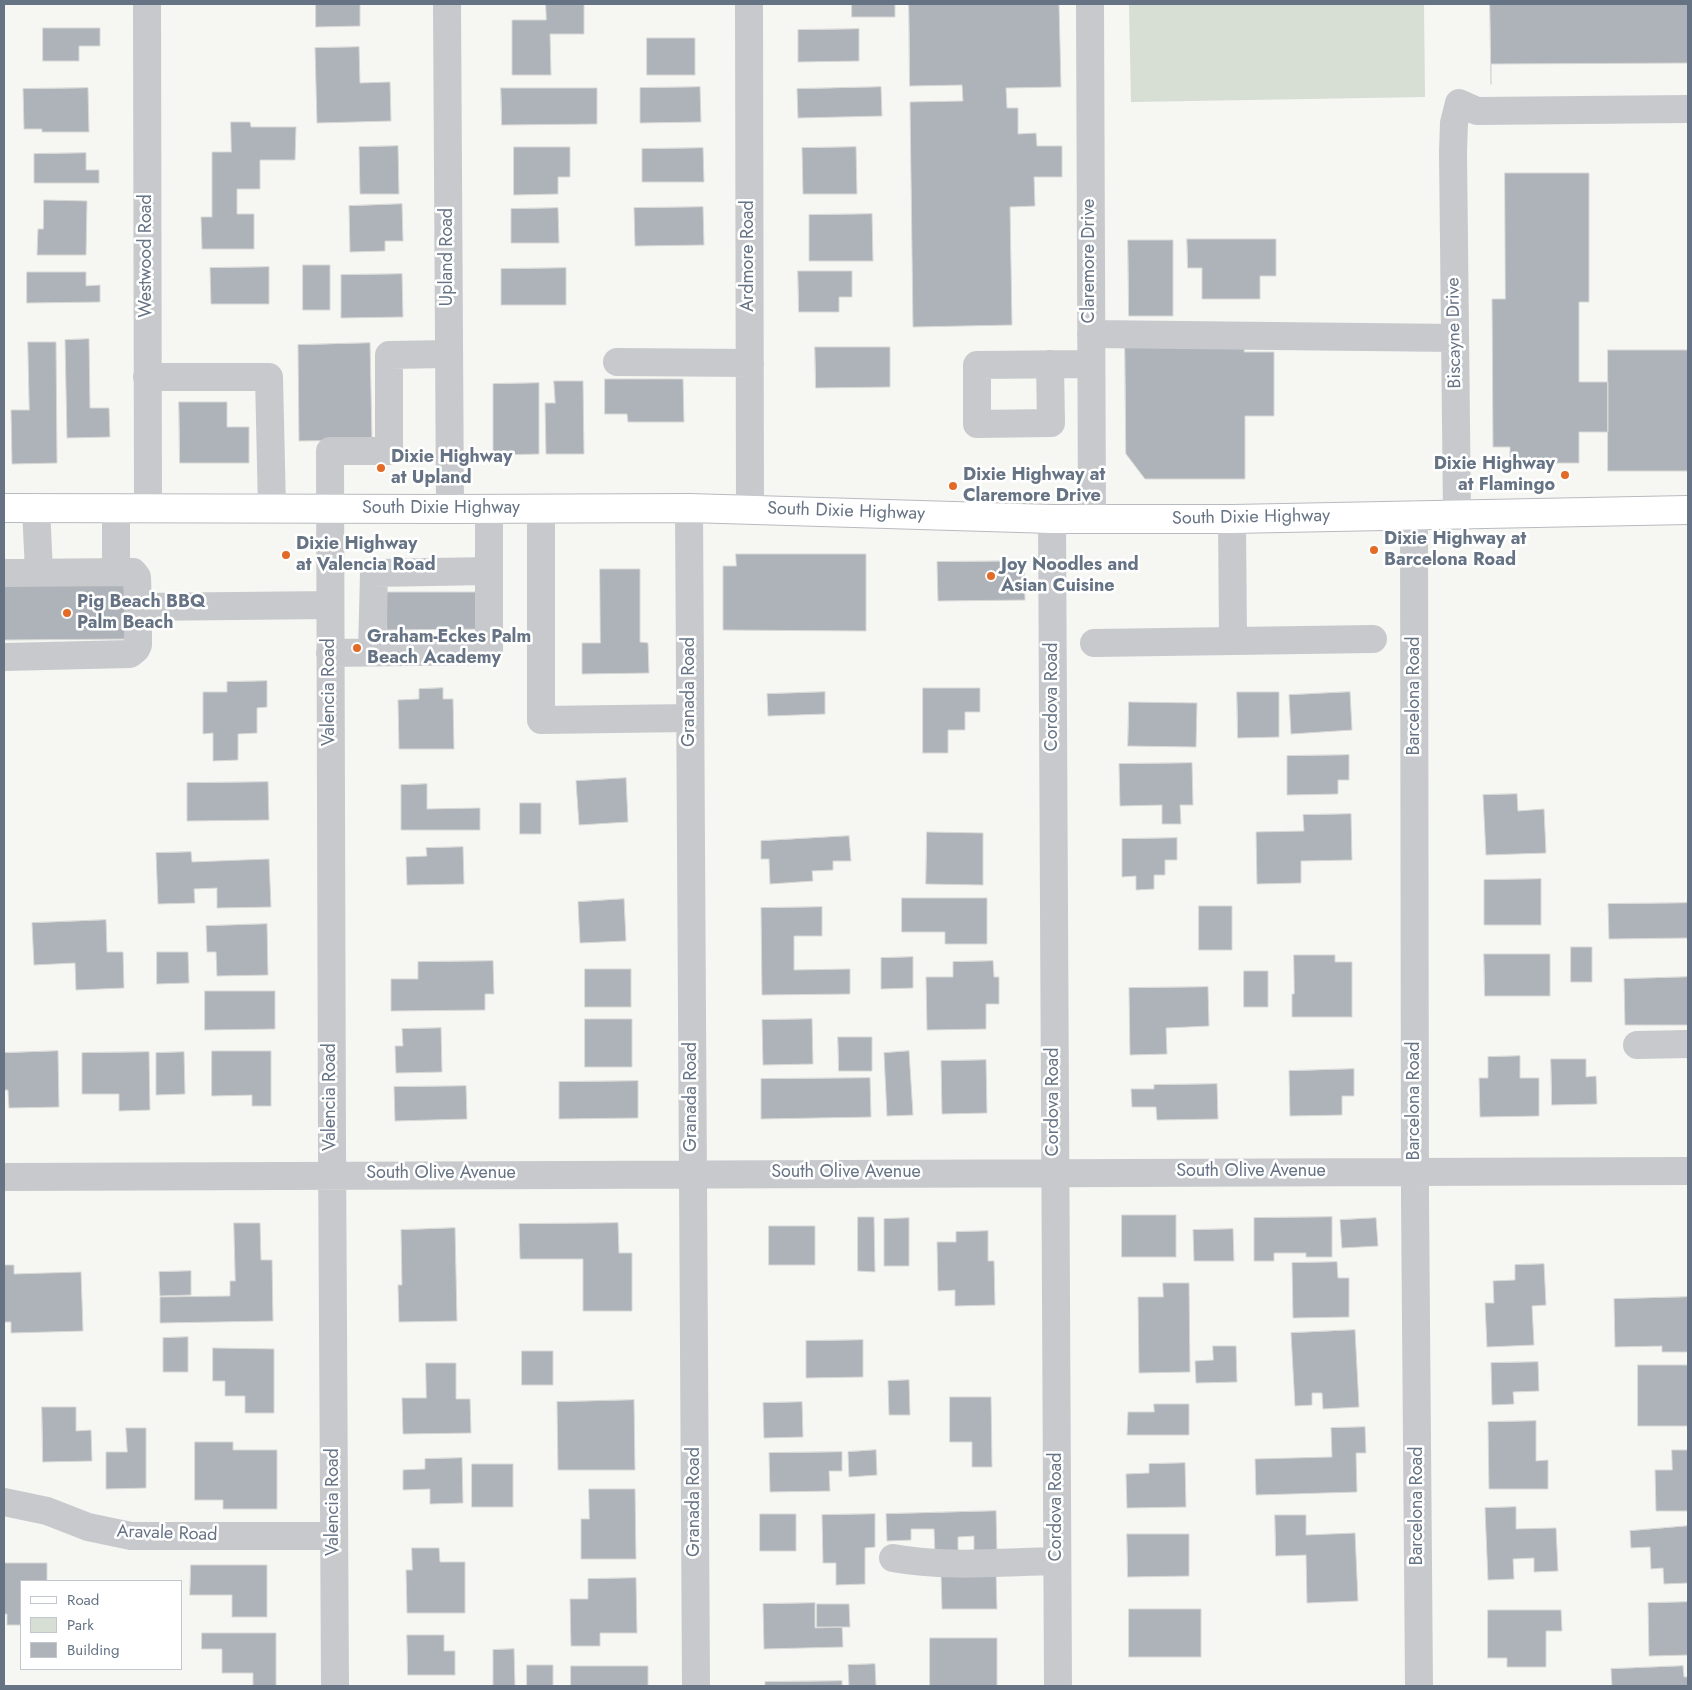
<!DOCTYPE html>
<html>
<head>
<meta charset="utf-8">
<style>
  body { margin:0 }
  #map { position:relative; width:1692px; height:1690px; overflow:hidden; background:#f6f7f3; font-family:Jost,sans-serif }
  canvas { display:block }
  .frame { position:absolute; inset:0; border:5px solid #667384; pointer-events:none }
  .legend { position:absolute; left:20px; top:1580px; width:162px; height:90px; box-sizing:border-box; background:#fff; border:1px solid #c2c7ce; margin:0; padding:6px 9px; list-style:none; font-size:15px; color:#667384 }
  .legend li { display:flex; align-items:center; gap:10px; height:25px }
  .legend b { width:25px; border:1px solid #c2c7ce }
</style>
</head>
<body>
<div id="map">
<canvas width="1692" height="1690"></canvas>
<div class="frame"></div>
<ul class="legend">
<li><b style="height:6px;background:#fff"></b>Road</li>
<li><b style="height:14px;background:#d7ded4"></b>Park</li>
<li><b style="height:14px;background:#adb3b9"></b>Building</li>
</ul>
</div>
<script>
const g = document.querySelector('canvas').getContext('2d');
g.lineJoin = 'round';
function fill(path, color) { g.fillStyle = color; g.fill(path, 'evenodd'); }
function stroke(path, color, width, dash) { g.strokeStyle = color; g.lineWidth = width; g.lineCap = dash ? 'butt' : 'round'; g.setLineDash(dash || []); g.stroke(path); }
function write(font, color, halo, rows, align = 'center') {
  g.font = font + ' Jost,sans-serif'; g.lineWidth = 5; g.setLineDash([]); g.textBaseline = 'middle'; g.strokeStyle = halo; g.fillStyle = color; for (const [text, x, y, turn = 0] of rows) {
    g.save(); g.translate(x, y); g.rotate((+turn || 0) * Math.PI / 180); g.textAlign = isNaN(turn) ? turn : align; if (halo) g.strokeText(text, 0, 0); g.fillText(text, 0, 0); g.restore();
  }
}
fill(new Path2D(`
  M 1129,4 L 1424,4 L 1425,97 L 1131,102 Z`), '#d7ded4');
const building = new Path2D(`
  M 316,4 L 360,4 L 360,26 L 316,27 Z
  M 546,4 L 584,4 L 584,34 L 550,34 L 551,75 L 512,75 L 512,20 L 546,20 Z
  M 852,4 L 895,4 L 895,17 L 852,17 Z
  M 909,4 L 1059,4 L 1061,87 L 1006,88 L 1007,108 L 1018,108 L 1018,134 L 1036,133 L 1037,146 L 1062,146 L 1062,177 L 1034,177 L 1035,206 L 1010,207 L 1012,325 L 913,327 L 910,102 L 963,101 L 962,85 L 910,86 Z
  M 1490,4 L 1688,4 L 1688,63 L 1491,64 L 1491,84 Z
  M 43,28 L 100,28 L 100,46 L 79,46 L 79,61 L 43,61 Z
  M 859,29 L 859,61 L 798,62 L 798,30 Z
  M 647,38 L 695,38 L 695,75 L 647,75 Z
  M 359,47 L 360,83 L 390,82 L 391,121 L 317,123 L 315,48 Z
  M 700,87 L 701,122 L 640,123 L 640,88 Z
  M 881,87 L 882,116 L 798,118 L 797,89 Z
  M 88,88 L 89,132 L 42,132 L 42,129 L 24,129 L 23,89 Z
  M 501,88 L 597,88 L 597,124 L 502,125 Z
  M 231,122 L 250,122 L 251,127 L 296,127 L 295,160 L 260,160 L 260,189 L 237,189 L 237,214 L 254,214 L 254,249 L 202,249 L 201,217 L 212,217 L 212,152 L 231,152 Z
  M 398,146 L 399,194 L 360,194 L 359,147 Z
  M 514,147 L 570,147 L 570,177 L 558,177 L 558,194 L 514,195 Z
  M 856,147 L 857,194 L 803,194 L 802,148 Z
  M 703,148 L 704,182 L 642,182 L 642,149 Z
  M 86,153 L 86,170 L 99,170 L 99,183 L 34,183 L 34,154 Z
  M 1505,173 L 1589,173 L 1589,302 L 1579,302 L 1579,382 L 1608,382 L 1608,432 L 1579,432 L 1579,463 L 1510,463 L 1510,447 L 1493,447 L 1492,299 L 1505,299 Z
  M 44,200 L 87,201 L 86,255 L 37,255 L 38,229 L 43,229 Z
  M 402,204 L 403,241 L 385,241 L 385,251 L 350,252 L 349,206 Z
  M 703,207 L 704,245 L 635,246 L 634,208 Z
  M 558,208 L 559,243 L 511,243 L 511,209 Z
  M 872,214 L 873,261 L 809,261 L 809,215 Z
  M 1187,239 L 1276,239 L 1276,276 L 1260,276 L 1260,299 L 1202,299 L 1202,268 L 1188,268 Z
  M 1128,240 L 1173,240 L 1173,316 L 1129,316 Z
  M 303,265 L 330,265 L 330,310 L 303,310 Z
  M 269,267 L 269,304 L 211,304 L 210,268 Z
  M 566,268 L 566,305 L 501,305 L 501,269 Z
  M 798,271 L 852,271 L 852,297 L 839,297 L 839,312 L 799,312 Z
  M 27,272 L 86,272 L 86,286 L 100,285 L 100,302 L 27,303 Z
  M 402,274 L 403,317 L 341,318 L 341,275 Z
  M 89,339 L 90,408 L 109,408 L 110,437 L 67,438 L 65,340 Z
  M 28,342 L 56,342 L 57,463 L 12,464 L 11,410 L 29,410 Z
  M 370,343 L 372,440 L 299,441 L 298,345 Z
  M 1125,346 L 1245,346 L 1244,352 L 1274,352 L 1274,416 L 1245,416 L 1245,479 L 1145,479 L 1126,454 Z
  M 815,347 L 890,347 L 890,387 L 816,388 Z
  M 1608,350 L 1688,350 L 1688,471 L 1608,471 Z
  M 605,379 L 683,379 L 684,422 L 628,422 L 627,414 L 605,414 Z
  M 554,381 L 583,381 L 584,454 L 546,454 L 545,403 L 555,403 Z
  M 539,383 L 539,454 L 493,455 L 493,384 Z
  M 179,402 L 227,402 L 227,427 L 249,427 L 249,463 L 180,463 Z
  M 736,554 L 866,554 L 866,631 L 723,630 L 723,566 L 736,566 Z
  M 1024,561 L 1025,600 L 938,601 L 937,562 Z
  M 600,569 L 640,569 L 640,642 L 648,643 L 649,673 L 582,674 L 582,643 L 600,643 Z
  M 131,585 L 131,639 L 4,640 L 4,586 Z
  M 387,592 L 488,592 L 488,629 L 387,630 Z
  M 267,681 L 267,707 L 257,708 L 257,733 L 238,734 L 238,760 L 213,761 L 213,733 L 203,734 L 203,692 L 227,692 L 227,682 Z
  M 443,688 L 443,699 L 453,699 L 454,749 L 399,749 L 398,700 L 419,699 L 419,689 Z
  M 923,688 L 980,688 L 980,712 L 965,712 L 965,730 L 948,730 L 948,753 L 923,753 Z
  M 825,692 L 825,714 L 768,716 L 767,694 Z
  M 1237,692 L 1279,692 L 1279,737 L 1238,738 Z
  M 1350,692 L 1352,730 L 1291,734 L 1289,695 Z
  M 1129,702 L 1197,703 L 1196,747 L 1128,746 Z
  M 1349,755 L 1349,780 L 1338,780 L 1338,794 L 1287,795 L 1287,756 Z
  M 1192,763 L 1193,805 L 1180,805 L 1181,824 L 1162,824 L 1162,805 L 1120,806 L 1119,764 Z
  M 626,778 L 628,822 L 579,825 L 576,781 Z
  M 268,782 L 269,820 L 187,821 L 187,783 Z
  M 427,784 L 427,809 L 480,808 L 480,830 L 401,830 L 401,785 Z
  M 1517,794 L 1518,811 L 1544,809 L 1546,853 L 1486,855 L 1483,795 Z
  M 520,803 L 541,803 L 541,834 L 520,834 Z
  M 1351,814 L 1352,860 L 1301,861 L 1301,883 L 1257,884 L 1256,832 L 1304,831 L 1303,815 Z
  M 927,832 L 983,833 L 983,885 L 926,884 Z
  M 849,836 L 851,861 L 833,861 L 833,870 L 812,871 L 813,881 L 770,884 L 769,859 L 761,859 L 761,841 Z
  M 1177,838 L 1177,860 L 1165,860 L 1165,875 L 1154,875 L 1154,889 L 1136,890 L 1136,876 L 1122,877 L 1122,839 Z
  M 463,847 L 464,884 L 407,885 L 406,857 L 427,856 L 426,848 Z
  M 191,852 L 192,862 L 269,859 L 271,907 L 217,908 L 217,888 L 194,889 L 195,903 L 158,904 L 156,853 Z
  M 1541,879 L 1541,925 L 1484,925 L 1484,880 Z
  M 902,898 L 987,898 L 987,944 L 945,944 L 945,932 L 902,932 Z
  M 624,899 L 626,941 L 580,943 L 578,902 Z
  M 1688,903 L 1688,938 L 1609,939 L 1608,904 Z
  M 1199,906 L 1232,906 L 1232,950 L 1199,950 Z
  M 822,907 L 822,936 L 794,936 L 794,970 L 850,969 L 850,994 L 762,995 L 761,908 Z
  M 106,920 L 107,952 L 123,952 L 124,988 L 76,990 L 75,963 L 34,965 L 32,923 Z
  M 267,924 L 268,975 L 217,976 L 216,952 L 207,952 L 206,926 Z
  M 1571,947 L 1592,947 L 1592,982 L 1571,982 Z
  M 157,952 L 188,952 L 189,983 L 157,984 Z
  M 1484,954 L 1550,954 L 1550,996 L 1485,996 Z
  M 1294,955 L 1335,955 L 1335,962 L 1352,962 L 1352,1017 L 1292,1017 L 1292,994 L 1294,994 Z
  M 913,957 L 913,988 L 881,989 L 881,958 Z
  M 493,961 L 494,994 L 485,994 L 485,1010 L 391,1011 L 391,979 L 418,979 L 418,962 Z
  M 993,961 L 994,977 L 999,977 L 999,1004 L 986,1004 L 986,1029 L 927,1030 L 926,977 L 953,977 L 953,962 Z
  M 585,969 L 631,969 L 631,1007 L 585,1007 Z
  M 1244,971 L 1268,971 L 1268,1007 L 1244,1007 Z
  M 1688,977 L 1688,1025 L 1625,1025 L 1624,979 Z
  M 1208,987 L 1209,1026 L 1166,1028 L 1167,1054 L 1130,1055 L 1129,988 Z
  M 205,991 L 275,991 L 275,1029 L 205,1030 Z
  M 585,1019 L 632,1019 L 632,1067 L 585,1067 Z
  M 812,1019 L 813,1064 L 763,1065 L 762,1020 Z
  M 441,1028 L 442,1072 L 396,1073 L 395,1046 L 403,1046 L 402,1029 Z
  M 838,1037 L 872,1037 L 872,1071 L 839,1071 Z
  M 58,1051 L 59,1107 L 9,1108 L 8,1090 L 4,1090 L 4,1053 Z
  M 212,1051 L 271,1051 L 271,1106 L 252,1106 L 252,1095 L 212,1096 Z
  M 909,1051 L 913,1115 L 887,1116 L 884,1053 Z
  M 149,1052 L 150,1110 L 119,1111 L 119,1094 L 82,1094 L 82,1053 Z
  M 184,1052 L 185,1094 L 156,1095 L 156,1053 Z
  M 1520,1056 L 1520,1078 L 1539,1078 L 1539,1116 L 1480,1117 L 1479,1078 L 1488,1078 L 1488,1057 Z
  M 1551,1059 L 1586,1059 L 1586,1077 L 1596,1076 L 1597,1104 L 1552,1105 Z
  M 986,1060 L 987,1113 L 942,1114 L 941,1061 Z
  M 1354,1069 L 1354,1096 L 1342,1096 L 1342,1115 L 1290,1116 L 1289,1071 Z
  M 870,1078 L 871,1117 L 761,1119 L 761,1079 Z
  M 638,1081 L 638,1118 L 559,1119 L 559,1082 Z
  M 1217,1084 L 1218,1119 L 1157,1120 L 1156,1107 L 1132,1107 L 1131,1089 L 1154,1089 L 1154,1085 Z
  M 466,1086 L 467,1119 L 395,1121 L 394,1087 Z
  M 1122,1215 L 1176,1215 L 1176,1257 L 1122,1257 Z
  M 858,1217 L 874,1217 L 875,1272 L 858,1271 Z
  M 1332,1217 L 1332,1257 L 1306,1257 L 1306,1253 L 1274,1253 L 1274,1261 L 1254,1261 L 1254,1218 Z
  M 909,1218 L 909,1266 L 884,1266 L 884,1219 Z
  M 1376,1218 L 1378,1246 L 1342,1248 L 1340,1220 Z
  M 234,1223 L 260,1223 L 261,1260 L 272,1260 L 273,1321 L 160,1323 L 160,1297 L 230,1296 L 230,1281 L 235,1281 Z
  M 618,1223 L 619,1253 L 632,1253 L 632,1311 L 583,1311 L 583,1259 L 520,1259 L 519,1224 Z
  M 769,1226 L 815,1226 L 815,1265 L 769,1265 Z
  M 455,1228 L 457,1321 L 399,1322 L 398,1285 L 402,1285 L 401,1230 Z
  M 1233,1229 L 1234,1261 L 1194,1261 L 1193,1230 Z
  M 988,1231 L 988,1261 L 994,1261 L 995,1305 L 955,1306 L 955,1290 L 938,1291 L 937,1242 L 956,1242 L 956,1232 Z
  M 1337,1262 L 1338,1278 L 1349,1278 L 1349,1317 L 1293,1318 L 1292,1263 Z
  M 1544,1264 L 1546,1305 L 1532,1306 L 1534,1345 L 1487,1347 L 1485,1303 L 1494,1303 L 1493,1281 L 1515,1280 L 1515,1265 Z
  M 4,1265 L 14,1265 L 14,1274 L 81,1272 L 83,1331 L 11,1333 L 11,1322 L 4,1322 Z
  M 191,1271 L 191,1295 L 160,1296 L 159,1272 Z
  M 1163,1283 L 1189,1283 L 1190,1372 L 1139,1373 L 1138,1297 L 1163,1297 Z
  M 1688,1297 L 1688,1352 L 1662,1352 L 1662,1346 L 1615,1347 L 1614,1299 Z
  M 1355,1330 L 1359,1407 L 1323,1409 L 1322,1393 L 1312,1393 L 1312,1405 L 1295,1406 L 1291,1333 Z
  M 188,1337 L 188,1372 L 163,1372 L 163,1338 Z
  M 863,1340 L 863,1377 L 806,1378 L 806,1341 Z
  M 1213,1346 L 1236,1346 L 1237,1382 L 1196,1383 L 1195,1361 L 1213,1360 Z
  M 213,1348 L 274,1349 L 274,1413 L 245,1413 L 245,1396 L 225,1396 L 225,1381 L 213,1381 Z
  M 522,1351 L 553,1351 L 553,1385 L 522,1385 Z
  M 1538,1362 L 1539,1391 L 1513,1392 L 1514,1404 L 1492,1405 L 1491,1363 Z
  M 426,1363 L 456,1363 L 456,1399 L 470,1399 L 471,1433 L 403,1434 L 402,1398 L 426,1398 Z
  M 1638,1365 L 1688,1365 L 1688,1426 L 1638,1426 Z
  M 909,1380 L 910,1415 L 889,1415 L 888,1381 Z
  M 950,1397 L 991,1397 L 992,1467 L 972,1467 L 972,1442 L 950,1442 Z
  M 634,1400 L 635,1470 L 558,1470 L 557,1402 Z
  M 802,1402 L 803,1437 L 764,1438 L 763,1403 Z
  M 1154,1404 L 1189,1404 L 1189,1435 L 1127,1435 L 1128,1412 L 1154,1412 Z
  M 42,1407 L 76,1407 L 76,1431 L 91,1430 L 92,1461 L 43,1462 Z
  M 1536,1421 L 1536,1461 L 1548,1460 L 1548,1489 L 1489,1489 L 1488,1422 Z
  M 1365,1427 L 1366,1453 L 1356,1453 L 1357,1492 L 1256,1495 L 1255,1459 L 1332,1457 L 1331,1428 Z
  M 126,1428 L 146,1428 L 146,1488 L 106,1489 L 106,1452 L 127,1452 Z
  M 195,1442 L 233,1442 L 233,1450 L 277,1450 L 277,1509 L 223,1509 L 223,1500 L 195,1500 Z
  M 876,1450 L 877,1475 L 849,1477 L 848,1452 Z
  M 1672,1450 L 1688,1450 L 1688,1511 L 1656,1511 L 1655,1470 L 1672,1470 Z
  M 842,1452 L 842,1471 L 829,1471 L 830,1491 L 770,1492 L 769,1453 Z
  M 462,1458 L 463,1503 L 430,1504 L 430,1489 L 403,1490 L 403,1470 L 425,1469 L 425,1459 Z
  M 1185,1463 L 1186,1507 L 1127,1508 L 1126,1474 L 1149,1473 L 1149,1464 Z
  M 472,1464 L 513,1464 L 513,1507 L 472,1507 Z
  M 589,1489 L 635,1489 L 636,1559 L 581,1559 L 581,1519 L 589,1519 Z
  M 1516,1507 L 1516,1529 L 1556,1528 L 1558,1571 L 1534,1572 L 1534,1558 L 1513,1559 L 1514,1579 L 1488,1580 L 1485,1508 Z
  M 996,1511 L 997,1553 L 974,1554 L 974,1536 L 958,1537 L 958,1554 L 935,1554 L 934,1529 L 911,1529 L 911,1540 L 887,1541 L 886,1514 Z
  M 760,1514 L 796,1514 L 796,1551 L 760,1551 Z
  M 875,1514 L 875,1547 L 865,1548 L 865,1584 L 836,1585 L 836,1563 L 823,1563 L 822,1515 Z
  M 1275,1515 L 1306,1515 L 1306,1535 L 1355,1533 L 1358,1601 L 1307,1603 L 1306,1555 L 1276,1556 Z
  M 1688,1526 L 1688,1583 L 1664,1584 L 1663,1568 L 1651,1569 L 1650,1547 L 1631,1548 L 1630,1531 Z
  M 1127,1534 L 1189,1534 L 1189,1576 L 1128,1577 Z
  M 412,1548 L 439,1548 L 440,1562 L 465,1562 L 465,1613 L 407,1613 L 406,1570 L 412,1570 Z
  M 4,1563 L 47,1563 L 47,1581 L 21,1581 L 21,1625 L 7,1625 L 7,1614 L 4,1614 Z
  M 191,1565 L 267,1565 L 267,1617 L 232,1617 L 232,1595 L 190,1595 Z
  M 996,1572 L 997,1609 L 942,1609 L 941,1573 Z
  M 636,1578 L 637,1633 L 600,1633 L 600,1646 L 571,1646 L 570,1599 L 588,1599 L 588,1579 Z
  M 1688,1602 L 1688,1655 L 1649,1656 L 1648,1603 Z
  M 815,1603 L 815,1628 L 842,1627 L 843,1647 L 764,1649 L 763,1604 Z
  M 817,1604 L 849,1604 L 850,1627 L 817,1627 Z
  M 1129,1609 L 1201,1609 L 1201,1657 L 1129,1657 Z
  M 1488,1610 L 1561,1610 L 1562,1631 L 1546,1631 L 1546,1667 L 1507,1667 L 1507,1658 L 1488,1658 Z
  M 202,1633 L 276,1633 L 276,1686 L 253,1686 L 253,1673 L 222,1673 L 222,1649 L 202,1649 Z
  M 407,1635 L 444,1635 L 444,1651 L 455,1651 L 455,1675 L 408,1675 Z
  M 930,1638 L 997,1638 L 997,1686 L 930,1686 Z
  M 514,1649 L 515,1686 L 493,1686 L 493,1650 Z
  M 875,1664 L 876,1686 L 849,1686 L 848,1665 Z
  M 527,1665 L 553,1665 L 553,1686 L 527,1686 Z
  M 571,1666 L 648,1666 L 648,1686 L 571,1686 Z
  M 1683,1666 L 1684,1677 L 1688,1677 L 1688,1686 L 1612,1686 L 1611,1669 Z
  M 842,1681 L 842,1686 L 765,1686 L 765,1682 Z`);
fill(building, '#adb3b9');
stroke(building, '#d8d8d6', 1);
const major = new Path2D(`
  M 4,508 L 450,509 L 689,508 L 1052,519 L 1232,519 L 1688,510`);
stroke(major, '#b7babf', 30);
stroke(new Path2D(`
  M 147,4 L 148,508
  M 447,4 L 450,509
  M 749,4 L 750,509
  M 1090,4 L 1092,519
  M 1091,334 L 1455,338
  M 617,362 L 750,363
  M 1050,364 L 1051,423 L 977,424 L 977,365 L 1091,364
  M 147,377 L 269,377 L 272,508
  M 36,508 L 39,572
  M 116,508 L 116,572
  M 689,508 L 696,1686
  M 541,509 L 541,720 L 690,718
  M 1457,514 L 1453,152 L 1454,123 L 1459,103 L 1477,111 L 1688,109
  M 1414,515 L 1415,1199 L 1419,1686
  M 1052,519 L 1058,1686
  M 1232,519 L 1233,641
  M 4,573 L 133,572 L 137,577 L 138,607 L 330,605
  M 1094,643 L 1373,639
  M 372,652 L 374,573 L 489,571
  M 330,653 L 489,651 L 489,509
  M 4,657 L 130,654 L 136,649 L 138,645 L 138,607
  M 1637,1045 L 1688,1044
  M 4,1177 L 1688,1171
  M 4,1502 L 47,1511 L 88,1527 L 131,1536 L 334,1536
  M 893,1558 C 947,1568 1002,1562 1057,1561
  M 335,1686 L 332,1145 L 330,451 L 389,451 L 389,355 L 449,354`), '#c7c9cd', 28);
stroke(major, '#fff', 28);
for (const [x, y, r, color] of [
  [381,468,5,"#e36b27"],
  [1565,475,5,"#e36b27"],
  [953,486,5,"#e36b27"],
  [1374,550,5,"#e36b27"],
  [286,555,5,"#e36b27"],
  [991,576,5,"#e36b27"],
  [67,613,5,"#e36b27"],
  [357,648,5,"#e36b27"]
]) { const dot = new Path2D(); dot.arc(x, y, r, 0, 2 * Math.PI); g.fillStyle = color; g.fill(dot); stroke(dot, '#fff', 2); }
write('18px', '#667384', '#fff', [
  ["Westwood Road",147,256,-90],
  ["Ardmore Road",749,256,-90],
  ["Upland Road",448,257,-90],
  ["Claremore Drive",1090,261,-90],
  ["Biscayne Drive",1455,333,-91],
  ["South Dixie Highway",441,509],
  ["South Dixie Highway",846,512,2],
  ["South Dixie Highway",1251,518,-1],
  ["Valencia Road",330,692,-90],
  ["Granada Road",690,692,-90],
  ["Barcelona Road",1415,696,-90],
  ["Cordova Road",1053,697,-90],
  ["Valencia Road",331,1097,-90],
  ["Granada Road",692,1097,-90],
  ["Barcelona Road",1415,1101,-90],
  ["Cordova Road",1054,1102,-90],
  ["South Olive Avenue",1251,1172],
  ["South Olive Avenue",846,1173],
  ["South Olive Avenue",441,1174],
  ["Valencia Road",334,1502,-90],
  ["Granada Road",695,1502,-90],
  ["Barcelona Road",1418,1506,-90],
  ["Cordova Road",1057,1507,-90],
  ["Aravale Road",167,1534,2]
]);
write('bold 18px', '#667384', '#fff', [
  ["Dixie Highway",391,458],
  ["at Upland",391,479],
  ["Dixie Highway",1555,465,"right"],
  ["at Flamingo",1555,486,"right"],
  ["Dixie Highway at",963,476],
  ["Claremore Drive",963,497],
  ["Dixie Highway at",1384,540],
  ["Barcelona Road",1384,561],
  ["Dixie Highway",296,545],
  ["at Valencia Road",296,566],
  ["Joy Noodles and",1001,566],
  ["Asian Cuisine",1001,587],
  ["Pig Beach BBQ",77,603],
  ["Palm Beach",77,624],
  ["Graham-Eckes Palm",367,638],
  ["Beach Academy",367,659]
], 'left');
</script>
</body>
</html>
